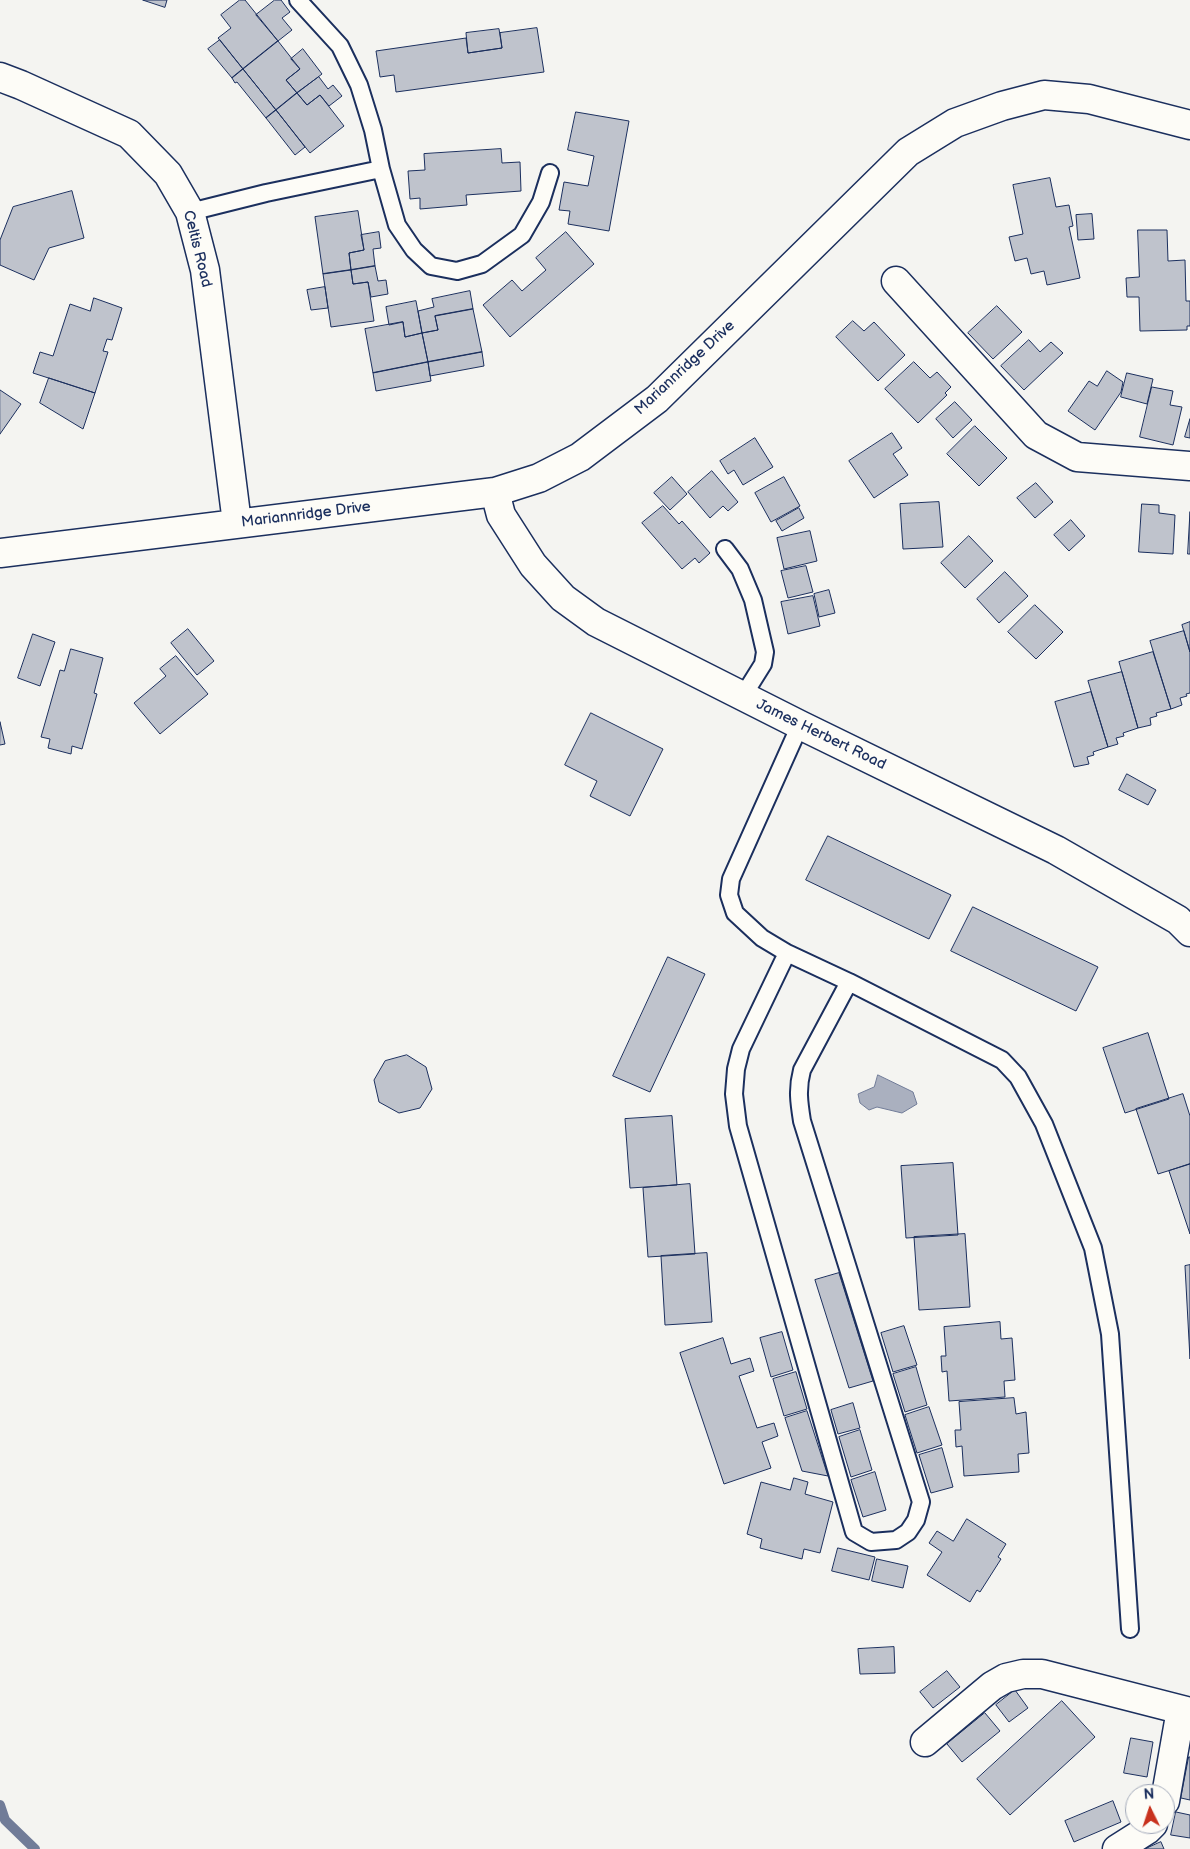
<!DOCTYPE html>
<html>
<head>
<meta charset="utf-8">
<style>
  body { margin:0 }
  #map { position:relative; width:1190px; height:1849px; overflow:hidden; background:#f4f4f1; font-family:"Balsamiq Sans",sans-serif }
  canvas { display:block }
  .north { position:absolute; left:1125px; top:1784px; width:50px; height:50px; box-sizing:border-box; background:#fdfcf7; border:1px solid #a3aaba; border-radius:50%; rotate:356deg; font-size:14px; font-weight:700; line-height:20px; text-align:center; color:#1b2f5e }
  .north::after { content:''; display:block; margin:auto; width:18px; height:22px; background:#c8321e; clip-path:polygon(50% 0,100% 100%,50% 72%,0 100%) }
</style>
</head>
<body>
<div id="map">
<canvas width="1190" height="1849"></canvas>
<div class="north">N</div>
</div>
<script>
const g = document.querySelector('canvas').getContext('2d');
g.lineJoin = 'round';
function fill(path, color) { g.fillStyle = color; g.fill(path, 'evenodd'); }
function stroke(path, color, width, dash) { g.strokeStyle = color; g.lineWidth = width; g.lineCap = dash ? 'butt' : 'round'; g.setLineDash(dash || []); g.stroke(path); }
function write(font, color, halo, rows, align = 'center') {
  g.font = font + ' "Balsamiq Sans",sans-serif'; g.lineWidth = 4.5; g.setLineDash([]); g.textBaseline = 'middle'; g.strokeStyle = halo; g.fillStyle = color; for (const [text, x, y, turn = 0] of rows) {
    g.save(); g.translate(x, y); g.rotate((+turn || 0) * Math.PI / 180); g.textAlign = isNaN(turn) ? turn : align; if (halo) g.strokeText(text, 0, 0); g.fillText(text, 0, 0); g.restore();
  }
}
const water = new Path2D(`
  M 878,1075 L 913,1092 L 917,1104 L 902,1113 L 877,1107 L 869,1110 L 860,1103 L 858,1094 L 874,1087 Z`);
fill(water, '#aab0bf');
stroke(water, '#717c98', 1);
stroke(new Path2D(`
  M 0,1805 L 5,1820 L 35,1849`), '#717c98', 10);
const building = new Path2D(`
  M 143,0 L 167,0 L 165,7 Z
  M 240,0 L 245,0 L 278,41 L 243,69 L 218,38 L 231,28 L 221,15 Z
  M 275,0 L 281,0 L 290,12 L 282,18 L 292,30 L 278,41 L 256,15 Z
  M 537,28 L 544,72 L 396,92 L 394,75 L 380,77 L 376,51 L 466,38 L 468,53 L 502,48 L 500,33 Z
  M 499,29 L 502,48 L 468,53 L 466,33 Z
  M 220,40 L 243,69 L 232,78 L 208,49 Z
  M 278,41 L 300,69 L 286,80 L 297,93 L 276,110 L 243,69 Z
  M 303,49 L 322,74 L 297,93 L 286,80 L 300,69 L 291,59 Z
  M 243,69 L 276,110 L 266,118 L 237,82 L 235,83 L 232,78 Z
  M 319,77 L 328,89 L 333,85 L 342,96 L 329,106 L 320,95 L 307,105 L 297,93 Z
  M 297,93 L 307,105 L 320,95 L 344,126 L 310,153 L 276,110 Z
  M 276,110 L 305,147 L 295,155 L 266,118 Z
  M 576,112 L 629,121 L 609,231 L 568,224 L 570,211 L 559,210 L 564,182 L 588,186 L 594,156 L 568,150 Z
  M 501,149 L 502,163 L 520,162 L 521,191 L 466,195 L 467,205 L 420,209 L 420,198 L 410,199 L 408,171 L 425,170 L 424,154 Z
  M 1050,178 L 1056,207 L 1069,205 L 1073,226 L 1069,227 L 1080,278 L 1047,285 L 1044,271 L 1031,274 L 1027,258 L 1015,261 L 1009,237 L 1023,234 L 1013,185 Z
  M 72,191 L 84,238 L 49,248 L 34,280 L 0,265 L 0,240 L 13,207 Z
  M 358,211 L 364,250 L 349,253 L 351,270 L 323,274 L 315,217 Z
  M 1092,214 L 1094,239 L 1078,240 L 1076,215 Z
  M 1138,230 L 1167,230 L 1168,261 L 1185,260 L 1186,301 L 1190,301 L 1190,326 L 1187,326 L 1187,330 L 1140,331 L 1139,297 L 1127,297 L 1126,278 L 1139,277 Z
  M 379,232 L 381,248 L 373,249 L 375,266 L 351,270 L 349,253 L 364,250 L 361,235 Z
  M 566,232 L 594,264 L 510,337 L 483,305 L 512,280 L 522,291 L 546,270 L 536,258 Z
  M 375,266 L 378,281 L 386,280 L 388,294 L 371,297 L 368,282 L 353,284 L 351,270 Z
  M 351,270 L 353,284 L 368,282 L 374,321 L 331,327 L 323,274 Z
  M 325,287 L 328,308 L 311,310 L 307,290 Z
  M 470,291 L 473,309 L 435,316 L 438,330 L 422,333 L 418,311 L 434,307 L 432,299 Z
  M 94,298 L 122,308 L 112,340 L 107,339 L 103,351 L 108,352 L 95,393 L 33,373 L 40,352 L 53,356 L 70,304 L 90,311 Z
  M 416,301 L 422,333 L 405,337 L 403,322 L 389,325 L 386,307 Z
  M 997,306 L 1022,332 L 993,359 L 968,333 Z
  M 473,309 L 482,352 L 428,362 L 422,333 L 438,330 L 435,316 Z
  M 853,321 L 864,331 L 874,322 L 905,355 L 878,381 L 836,337 Z
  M 403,322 L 405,337 L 422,333 L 428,362 L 373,373 L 365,329 Z
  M 1029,340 L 1040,352 L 1051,342 L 1063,353 L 1024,390 L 1001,366 Z
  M 482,352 L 484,366 L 430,376 L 428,362 Z
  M 428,362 L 431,381 L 376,391 L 373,373 Z
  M 914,362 L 930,378 L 937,372 L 951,387 L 945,393 L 947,395 L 918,423 L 885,389 Z
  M 1107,371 L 1123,382 L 1121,392 L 1095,430 L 1068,411 L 1089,381 L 1097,386 Z
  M 1127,373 L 1153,379 L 1147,404 L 1121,397 Z
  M 49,378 L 95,393 L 83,429 L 40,403 Z
  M 1152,387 L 1173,391 L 1170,405 L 1182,407 L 1173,445 L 1140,437 Z
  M 0,390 L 21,404 L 0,434 Z
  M 955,402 L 972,420 L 953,438 L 936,419 Z
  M 1190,419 L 1190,438 L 1185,437 Z
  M 975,426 L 1007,458 L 979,486 L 947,454 Z
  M 892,433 L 902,448 L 893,454 L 908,475 L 874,498 L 849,461 Z
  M 755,438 L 773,467 L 743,485 L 734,470 L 728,474 L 720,461 Z
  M 712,471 L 738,502 L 728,511 L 723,506 L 710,518 L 688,492 Z
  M 672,477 L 687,494 L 670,510 L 654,493 Z
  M 784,477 L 800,506 L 771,522 L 755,493 Z
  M 1036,483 L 1053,502 L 1035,518 L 1017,498 Z
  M 939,502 L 943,547 L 903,549 L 900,504 Z
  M 1142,504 L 1159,505 L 1159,513 L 1175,515 L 1173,554 L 1139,552 Z
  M 663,506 L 679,524 L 682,521 L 710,553 L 699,563 L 695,558 L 682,569 L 642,523 Z
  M 799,508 L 804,518 L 782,531 L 776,521 Z
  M 1190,512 L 1190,554 L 1188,554 Z
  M 1071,520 L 1085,536 L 1069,551 L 1054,535 Z
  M 810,531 L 817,561 L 784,569 L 777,538 Z
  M 969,536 L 993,561 L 965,588 L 941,563 Z
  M 806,566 L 813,592 L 788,598 L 781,571 Z
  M 1005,572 L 1028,596 L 999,623 L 977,599 Z
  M 829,590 L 835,613 L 819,617 L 814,594 Z
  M 813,596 L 820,626 L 788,634 L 781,602 Z
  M 1035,605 L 1063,632 L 1036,659 L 1008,632 Z
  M 1190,622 L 1190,652 L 1182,625 Z
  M 188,629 L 214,661 L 197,675 L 171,643 Z
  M 1184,631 L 1190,652 L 1190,693 L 1186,694 L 1187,696 L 1180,698 L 1182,705 L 1171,709 L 1150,641 Z
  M 33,634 L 55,642 L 40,686 L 18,678 Z
  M 71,649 L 103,658 L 94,693 L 97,694 L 82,749 L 72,746 L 71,754 L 48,748 L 50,739 L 41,737 L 60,670 L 64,671 Z
  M 1153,652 L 1171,709 L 1156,713 L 1157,716 L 1150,718 L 1151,725 L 1138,728 L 1119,662 Z
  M 176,656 L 208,694 L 160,734 L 134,703 L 166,676 L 160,669 Z
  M 1122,672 L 1138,728 L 1123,733 L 1124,736 L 1116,738 L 1118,744 L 1108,747 L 1088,681 Z
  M 1091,692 L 1108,747 L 1093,752 L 1094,755 L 1087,757 L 1089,764 L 1074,767 L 1055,702 Z
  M 591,713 L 663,749 L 630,816 L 590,796 L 597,781 L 565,765 Z
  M 0,722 L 5,744 L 0,745 Z
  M 1127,774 L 1156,790 L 1148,805 L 1119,790 Z
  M 828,836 L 951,895 L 929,939 L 806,880 Z
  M 973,907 L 1098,967 L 1076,1011 L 951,951 Z
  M 668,957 L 705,974 L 650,1092 L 613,1076 Z
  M 1148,1033 L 1169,1099 L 1125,1113 L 1103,1048 Z
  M 407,1055 L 426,1067 L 432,1089 L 420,1108 L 399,1113 L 379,1102 L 374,1080 L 385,1061 Z
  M 1183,1094 L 1190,1116 L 1190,1164 L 1158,1174 L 1136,1109 Z
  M 672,1116 L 677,1185 L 630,1188 L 625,1119 Z
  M 953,1163 L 958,1235 L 906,1238 L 901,1166 Z
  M 1190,1164 L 1190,1234 L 1169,1171 Z
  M 690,1184 L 695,1254 L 648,1257 L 643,1188 Z
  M 965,1234 L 970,1307 L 919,1310 L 914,1237 Z
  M 707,1253 L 712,1322 L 665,1325 L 661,1256 Z
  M 1190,1265 L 1190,1359 L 1185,1266 Z
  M 839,1273 L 873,1381 L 849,1388 L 815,1280 Z
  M 1000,1322 L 1001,1339 L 1012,1338 L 1015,1380 L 1004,1381 L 1005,1397 L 949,1401 L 947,1371 L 942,1372 L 941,1356 L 946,1356 L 944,1327 Z
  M 904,1326 L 917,1365 L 893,1372 L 881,1333 Z
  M 782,1332 L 793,1370 L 771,1377 L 760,1338 Z
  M 723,1338 L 731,1364 L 750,1358 L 754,1371 L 739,1376 L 757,1428 L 774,1423 L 778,1436 L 762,1442 L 771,1468 L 724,1484 L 680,1353 Z
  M 916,1367 L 927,1405 L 905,1412 L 893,1374 Z
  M 796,1372 L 807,1409 L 784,1416 L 773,1379 Z
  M 1014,1398 L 1016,1414 L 1026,1412 L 1029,1453 L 1018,1454 L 1019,1472 L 964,1476 L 962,1446 L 956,1447 L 955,1430 L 961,1430 L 959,1402 Z
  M 853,1403 L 860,1428 L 838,1434 L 831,1410 Z
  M 929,1407 L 942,1445 L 917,1453 L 905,1415 Z
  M 807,1411 L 828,1476 L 802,1471 L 785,1418 Z
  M 860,1430 L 872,1470 L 851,1477 L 839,1437 Z
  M 942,1448 L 953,1487 L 931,1493 L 919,1455 Z
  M 875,1472 L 886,1510 L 863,1517 L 851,1480 Z
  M 794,1478 L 808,1482 L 805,1494 L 833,1502 L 820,1553 L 804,1549 L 802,1559 L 760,1548 L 762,1539 L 747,1534 L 761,1482 L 790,1490 Z
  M 967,1519 L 1006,1544 L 998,1557 L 1001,1559 L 980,1592 L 977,1590 L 970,1602 L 927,1575 L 942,1552 L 929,1543 L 937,1531 L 953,1541 Z
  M 838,1548 L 875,1557 L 869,1580 L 832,1571 Z
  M 877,1559 L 908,1566 L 903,1588 L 872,1581 Z
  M 894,1647 L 895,1673 L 860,1674 L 858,1649 Z
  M 947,1671 L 960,1687 L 933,1708 L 920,1692 Z
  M 1015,1690 L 1028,1708 L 1009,1722 L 996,1705 Z
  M 1062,1701 L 1095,1737 L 1010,1815 L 977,1779 Z
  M 985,1713 L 1000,1731 L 962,1762 L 947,1744 Z
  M 1131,1738 L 1153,1742 L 1147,1777 L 1124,1773 Z
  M 1189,1757 L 1190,1757 L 1190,1800 L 1181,1798 Z
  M 1113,1801 L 1121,1822 L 1074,1842 L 1065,1821 Z
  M 1176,1812 L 1190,1815 L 1190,1838 L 1171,1835 Z
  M 1161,1842 L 1164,1849 L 1145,1849 Z`);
fill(building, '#bfc3cc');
stroke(building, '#1b2f5e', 1);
const lane = new Path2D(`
  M 298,0 L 340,46 L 359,85 L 373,130 L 381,169
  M 190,212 L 266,193 L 381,169 L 397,225 L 414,250 L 431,266 L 457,271 L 482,264 L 522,235 L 541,202 L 550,173
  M 725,549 L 740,569 L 753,600 L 765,652 L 763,664 L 743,696
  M 800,725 L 731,879 L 729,895 L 735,913 L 762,938 L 787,953 L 849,982 L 1002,1060 L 1018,1077 L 1044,1124 L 1093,1248 L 1110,1334 L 1130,1629
  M 787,953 L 741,1049 L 736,1069 L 734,1094 L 738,1126 L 854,1532 L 871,1542 L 896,1540 L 908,1532 L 916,1520 L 921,1502 L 802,1121 C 799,1102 797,1089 802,1070 L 849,982`);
const street = new Path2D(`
  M 0,77 L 21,85 L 129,134 L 168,174 L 190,212 L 205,270 L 237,523
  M 896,281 L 1036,435 L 1077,457 L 1190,466
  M 495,492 L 501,515 L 533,565 L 563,598 L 596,622 L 800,725 L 1056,850 L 1178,920 L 1190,932
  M 0,553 L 495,492 L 539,478 L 580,457 L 657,399 L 908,152 L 955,123 L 1002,106 L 1044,95 L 1089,99 L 1190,125
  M 925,1742 L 992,1686 L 1006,1678 L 1023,1674 L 1042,1674 L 1190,1712
  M 1165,1801 L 1181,1710
  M 1117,1849 L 1147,1830 L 1153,1824`);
stroke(lane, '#1b2f5e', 20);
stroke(street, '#1b2f5e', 31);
stroke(lane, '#fdfcf7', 16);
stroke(street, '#fdfcf7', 28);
write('15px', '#1b2f5e', '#fdfcf7', [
  ["Celtis Road",197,249,76],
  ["Mariannridge Drive",685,368,-43],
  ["Mariannridge Drive",306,515,-7],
  ["James Herbert Road",821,735,26]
]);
</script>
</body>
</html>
